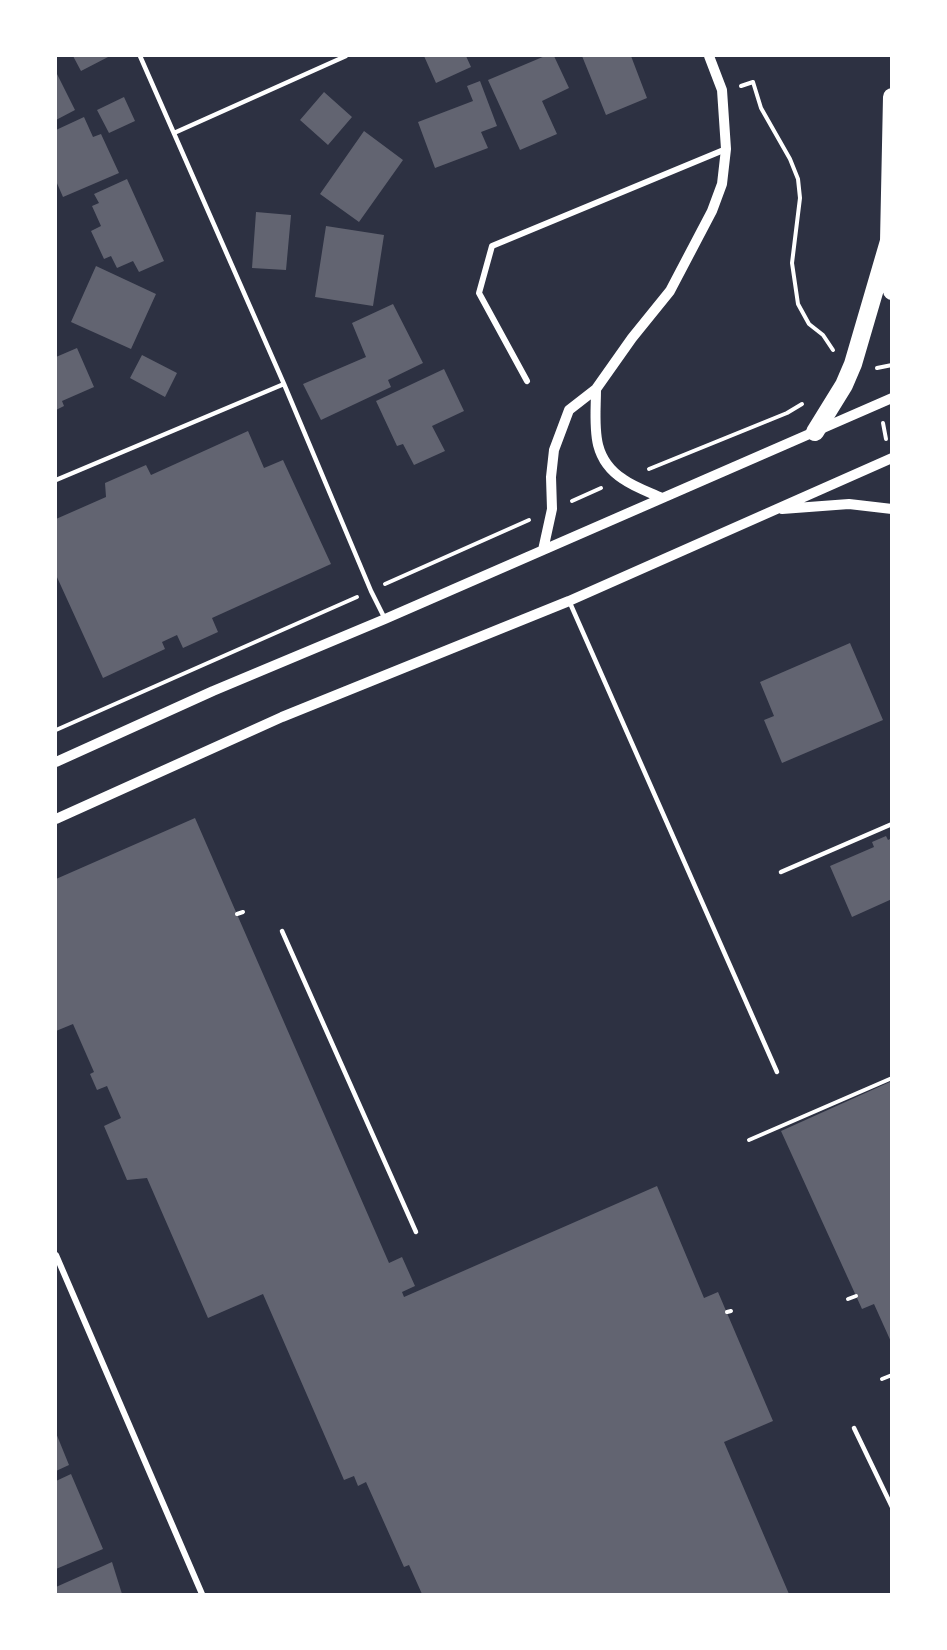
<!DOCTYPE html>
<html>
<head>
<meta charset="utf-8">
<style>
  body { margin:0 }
  #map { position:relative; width:947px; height:1650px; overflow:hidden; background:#2d3142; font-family:Rubik,sans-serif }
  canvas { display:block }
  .frame { position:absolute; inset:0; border:57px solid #fff; pointer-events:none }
</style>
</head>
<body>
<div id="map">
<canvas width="947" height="1650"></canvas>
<div class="frame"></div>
</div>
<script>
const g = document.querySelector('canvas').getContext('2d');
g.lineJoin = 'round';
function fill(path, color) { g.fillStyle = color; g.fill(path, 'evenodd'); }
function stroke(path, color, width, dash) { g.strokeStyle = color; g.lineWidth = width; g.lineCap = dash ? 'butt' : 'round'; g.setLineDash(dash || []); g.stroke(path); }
fill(new Path2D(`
  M 73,56 L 110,56 L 81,71 Z
  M 424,56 L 466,56 L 471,67 L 436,83 Z
  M 545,56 L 554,56 L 569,88 L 542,101 L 557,134 L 520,150 L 488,80 Z
  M 582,56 L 631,56 L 647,98 L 606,115 Z
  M 56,72 L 75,110 L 56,120 Z
  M 480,81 L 497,126 L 481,132 L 488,148 L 435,168 L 418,122 L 473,101 L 467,86 Z
  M 324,92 L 352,117 L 328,145 L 300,120 Z
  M 124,97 L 135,121 L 109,133 L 97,110 Z
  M 84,117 L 93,137 L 101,134 L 119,173 L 63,197 L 56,181 L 56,130 Z
  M 364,131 L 403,160 L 359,222 L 320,194 Z
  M 127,179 L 164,261 L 139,272 L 133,261 L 117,268 L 111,256 L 104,259 L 91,231 L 101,226 L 92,206 L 99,203 L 94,194 Z
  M 256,212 L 291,215 L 286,270 L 252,268 Z
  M 326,226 L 384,235 L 373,306 L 315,297 Z
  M 96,266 L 156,294 L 131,349 L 71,322 Z
  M 393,304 L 423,363 L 388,380 L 391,387 L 321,420 L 303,384 L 366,357 L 352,323 Z
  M 77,348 L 94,387 L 62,401 L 64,406 L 56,410 L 56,357 Z
  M 142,355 L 177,373 L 165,397 L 130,378 Z
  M 444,369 L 464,411 L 432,426 L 445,451 L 414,465 L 403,444 L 397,446 L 376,401 Z
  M 248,431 L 264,468 L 283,460 L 331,564 L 212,618 L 218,632 L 183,648 L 177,635 L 162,642 L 165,649 L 103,678 L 56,575 L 56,519 L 106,497 L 105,483 L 146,465 L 151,475 Z
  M 850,643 L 883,720 L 782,763 L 764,720 L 774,716 L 760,682 Z
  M 195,818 L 389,1263 L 402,1257 L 415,1286 L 402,1292 L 404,1297 L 657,1186 L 704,1298 L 718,1292 L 773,1421 L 724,1442 L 789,1594 L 422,1594 L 409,1565 L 404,1567 L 366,1482 L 358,1486 L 354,1476 L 344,1480 L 263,1294 L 208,1318 L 147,1178 L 127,1180 L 104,1126 L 121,1118 L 107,1086 L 97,1090 L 90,1074 L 94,1072 L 73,1024 L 56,1031 L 56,879 Z
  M 886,836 L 888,840 L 892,838 L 892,899 L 852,917 L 830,866 L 874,847 L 872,842 Z
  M 892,1081 L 892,1344 L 874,1304 L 862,1309 L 781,1131 Z
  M 56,1433 L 69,1465 L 56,1471 Z
  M 71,1474 L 103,1549 L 56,1569 L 56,1481 Z
  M 112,1562 L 122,1594 L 56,1594 L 56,1587 Z`), '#626471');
stroke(new Path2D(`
  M 741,86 L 753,82 L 761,108 L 790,159 L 798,179 L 800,198 L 792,263 L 798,304 L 809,324 L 823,335 L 833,350
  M 877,368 L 892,365
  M 883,423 L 886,439
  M 649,469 L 787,413 L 802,404
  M 572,501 L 601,488
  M 385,584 L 529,520
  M 56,730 L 357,597
  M 237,914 L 243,912
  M 749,1140 L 892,1078
  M 848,1299 L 856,1296
  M 727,1312 L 731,1311
  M 882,1379 L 892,1375`), '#fff', 4);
stroke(new Path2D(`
  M 140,56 L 284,384 L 371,591 L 385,619
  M 174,133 L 346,56
  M 56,480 L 284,384
  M 570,603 L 777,1072
  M 781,872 L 892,824
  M 282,931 L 416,1232
  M 854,1428 L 892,1507`), '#fff', 4.5);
stroke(new Path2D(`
  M 527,381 L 479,293 L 492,246 L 726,149
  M 56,1255 L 202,1594`), '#fff', 6);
stroke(new Path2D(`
  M 596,389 C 596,423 589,457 623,479 C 634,487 649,492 662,498
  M 782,509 L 849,504 L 892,509
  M 543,550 L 552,509 L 551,477 L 554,450 L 569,410 L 596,389 L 632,338 L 670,291 L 712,211 L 722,184 L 726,149 L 722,90 L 709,56
  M 56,762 L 213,691 L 385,619 L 892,398
  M 56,819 L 282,717 L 569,601 L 892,458`), '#fff', 10);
stroke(new Path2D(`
  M 892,97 L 889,241 L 892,291
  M 815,432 L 844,385 L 853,364 L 889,241`), '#fff', 18);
</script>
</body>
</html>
